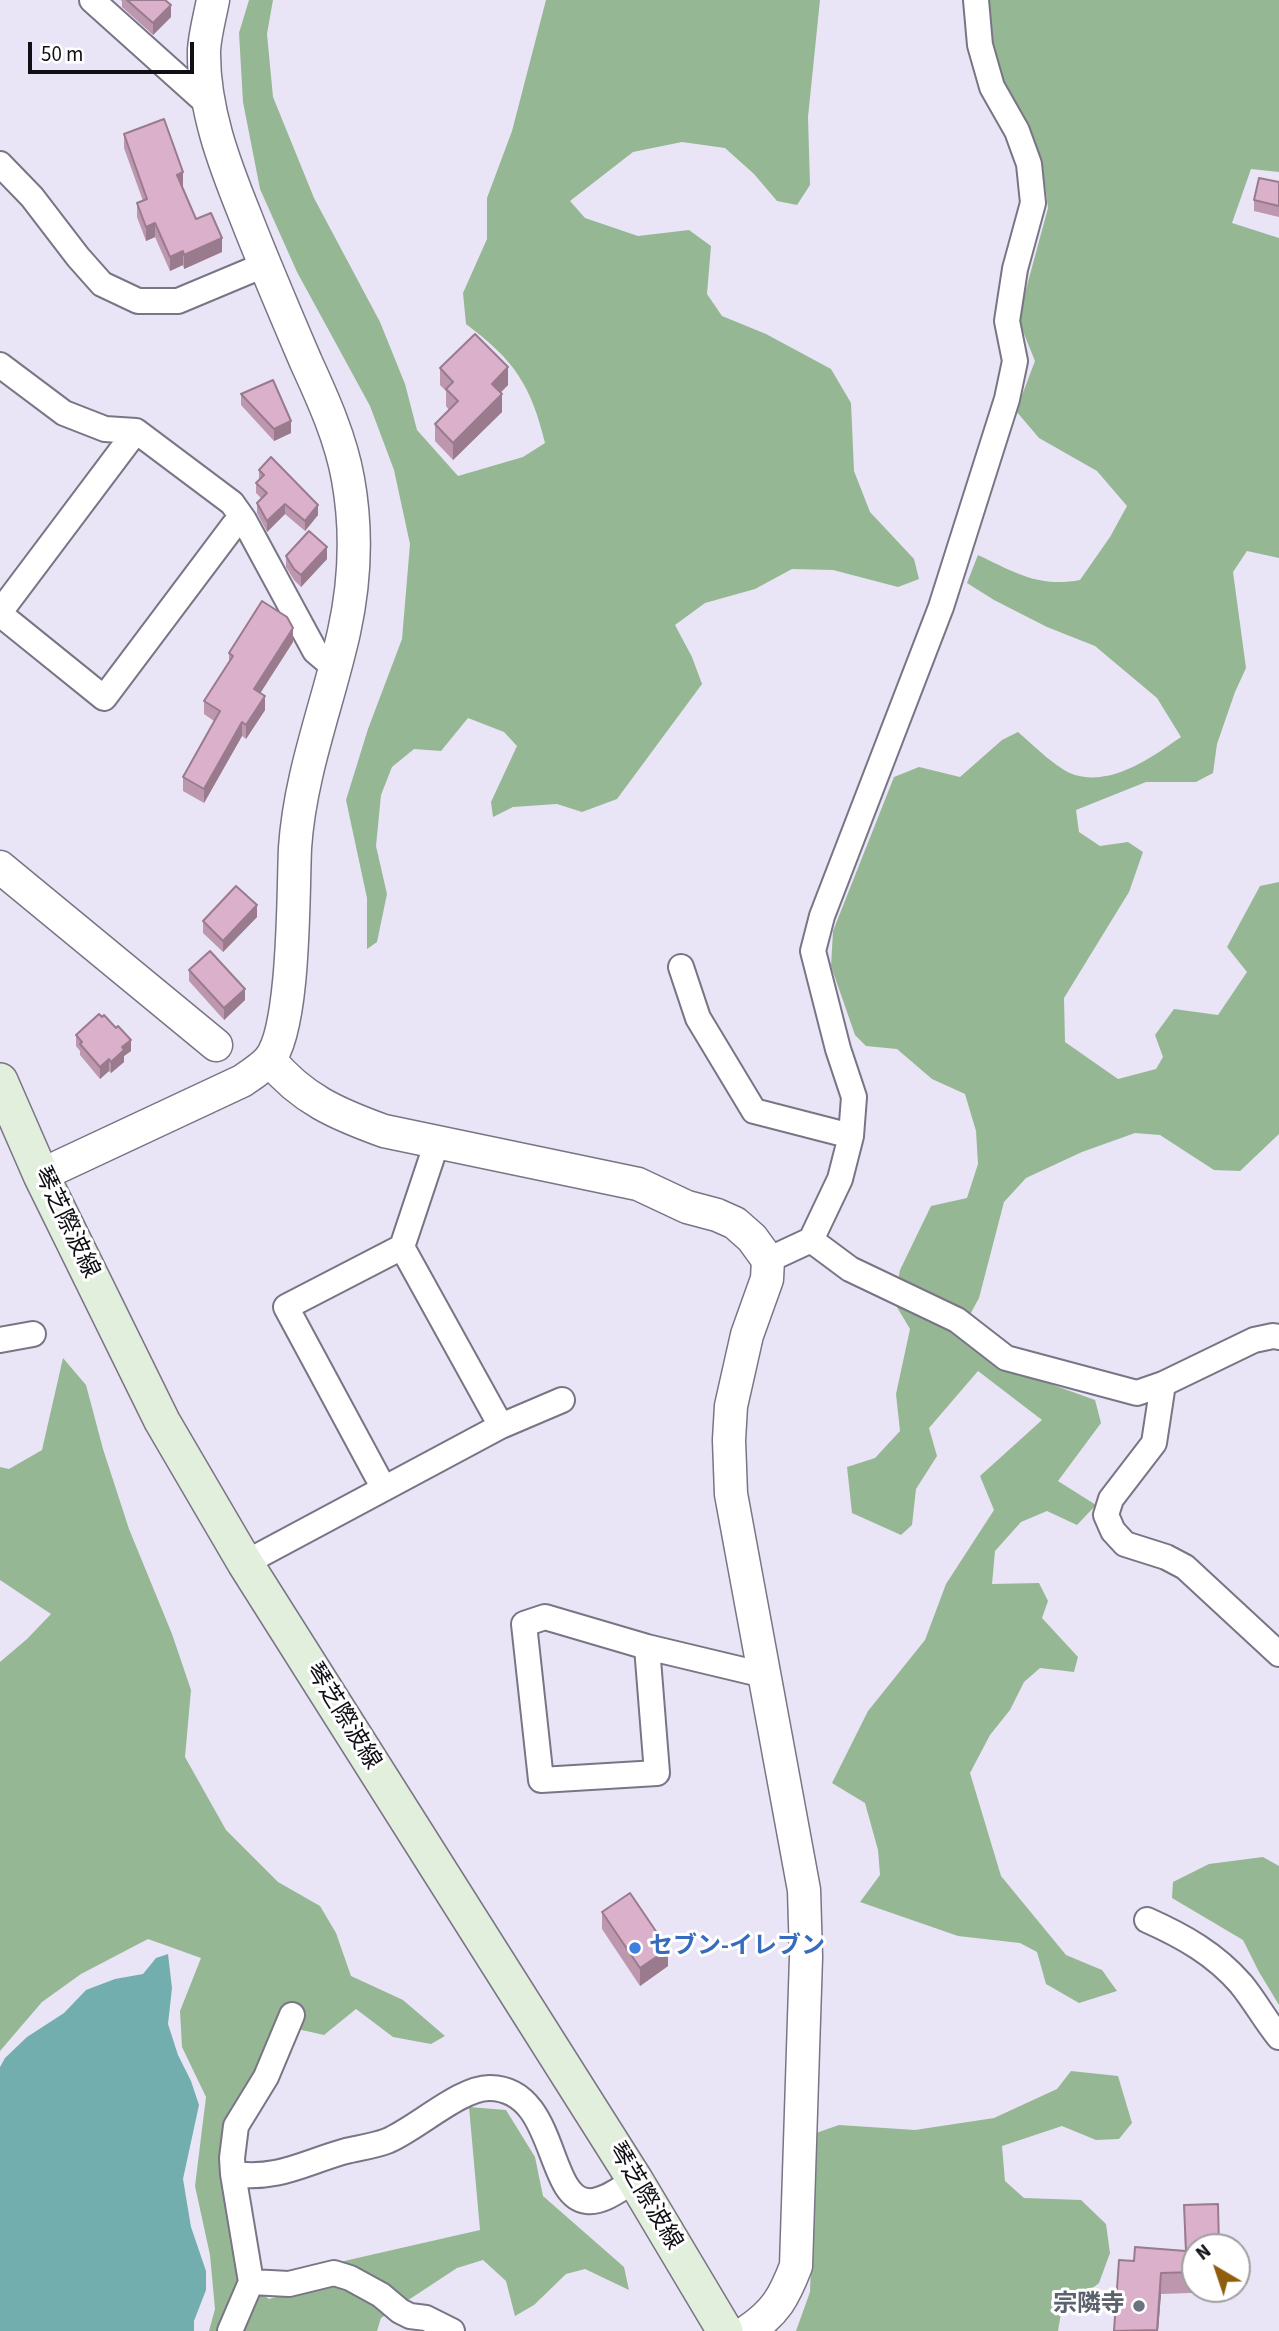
<!DOCTYPE html>
<html>
<head>
<meta charset="utf-8">
<style>
  body { margin:0 }
  #map { position:relative; width:1279px; height:2331px; overflow:hidden; background:#e9e5f6; font-family:"Source Sans 3",sans-serif }
  canvas { display:block }
  .north { position:absolute; left:1181px; top:2233px; width:70px; height:70px; box-sizing:border-box; background:#fff; border:2px solid #9f9fa1; border-radius:50%; rotate:321deg; font-size:19px; font-weight:700; line-height:28px; text-align:center; color:#100f15 }
  .north::after { content:''; display:block; margin:auto; width:24px; height:32px; background:#905d0d; clip-path:polygon(50% 0,100% 100%,50% 72%,0 100%) }
  .scale { position:absolute; left:28px; top:42px; width:166px; height:32px; box-sizing:border-box; border:4px solid #100f15; border-top:0; padding-left:9px; font-size:21px; line-height:24px; white-space:nowrap; color:#100f15; -webkit-text-stroke:5px #fff; paint-order:stroke }
</style>
</head>
<body>
<div id="map">
<canvas width="1279" height="2331"></canvas>
<div class="north">N</div>
<div class="scale">50 m</div>
</div>
<script>
const g = document.querySelector('canvas').getContext('2d');
g.lineJoin = 'round';
function fill(path, color) { g.fillStyle = color; g.fill(path, 'evenodd'); }
function stroke(path, color, width, dash) { g.strokeStyle = color; g.lineWidth = width; g.lineCap = dash ? 'butt' : 'round'; g.setLineDash(dash || []); g.stroke(path); }
function write(font, color, halo, rows, align = 'center') {
  g.font = font + ' "Source Sans 3","Noto Sans JP",sans-serif'; g.lineWidth = 6; g.setLineDash([]); g.textBaseline = 'middle'; g.strokeStyle = halo; g.fillStyle = color; for (const [text, x, y, turn = 0] of rows) {
    g.save(); g.translate(x, y); g.rotate((+turn || 0) * Math.PI / 180); g.textAlign = isNaN(turn) ? turn : align; if (halo) g.strokeText(text, 0, 0); g.fillText(text, 0, 0); g.restore();
  }
}
fill(new Path2D(`
  M 249,0 L 273,0 L 267,34 L 273,97 L 314,198 L 380,322 L 405,384 L 417,430 L 458,476 L 523,457 L 545,443 C 531,385 514,360 466,324 L 463,293 L 487,239 L 487,198 L 512,131 L 546,0 L 820,0 L 808,117 L 810,185 L 797,205 L 777,201 L 754,174 L 725,148 L 682,142 L 633,152 L 570,201 L 585,218 L 638,236 L 689,230 L 711,246 L 707,294 L 722,316 L 766,334 L 831,369 L 851,403 L 854,471 L 870,512 L 914,559 L 919,579 L 898,587 L 833,570 L 792,569 L 755,589 L 705,603 L 675,625 L 692,657 L 702,684 L 617,799 L 582,812 L 557,804 L 513,807 L 493,817 L 491,802 L 517,746 L 504,732 L 468,718 L 441,751 L 414,749 L 392,767 L 381,795 L 376,846 L 387,894 L 377,942 L 367,949 L 367,898 L 346,800 L 368,729 L 402,639 L 410,544 L 394,470 L 370,406 L 297,272 L 260,189 L 243,102 L 239,33 Z
  M 985,0 L 1279,0 L 1279,172 L 1251,169 L 1232,223 L 1279,238 L 1279,558 L 1247,551 L 1233,572 L 1246,668 L 1235,692 L 1217,744 L 1213,773 L 1196,782 L 1146,782 L 1076,810 L 1079,832 L 1100,846 L 1128,842 L 1143,852 L 1129,892 L 1064,998 L 1065,1042 L 1118,1079 L 1156,1069 L 1163,1057 L 1155,1035 L 1174,1009 L 1218,1015 L 1247,972 L 1227,947 L 1260,886 L 1279,882 L 1279,1134 L 1240,1171 L 1214,1170 L 1160,1135 L 1135,1133 L 1082,1152 L 1026,1178 L 1004,1202 L 979,1298 L 960,1333 L 1017,1372 L 1095,1400 L 1101,1423 L 1058,1481 L 1096,1505 L 1077,1525 L 1047,1511 L 1021,1522 L 995,1551 L 992,1584 L 1039,1583 L 1048,1601 L 1042,1618 L 1078,1657 L 1074,1672 L 1040,1668 L 1024,1682 L 1010,1710 L 990,1735 L 970,1773 L 1001,1876 L 1066,1955 L 1102,1970 L 1117,1991 L 1079,2003 L 1046,1984 L 1037,1952 L 1020,1943 L 958,1936 L 860,1902 L 880,1875 L 878,1850 L 865,1803 L 832,1783 L 868,1711 L 925,1640 L 946,1584 L 994,1510 L 980,1476 L 1042,1420 L 978,1371 L 929,1428 L 937,1456 L 916,1489 L 912,1525 L 901,1535 L 852,1513 L 847,1467 L 875,1458 L 900,1431 L 896,1394 L 910,1329 L 894,1302 L 900,1270 L 931,1206 L 967,1198 L 978,1164 L 976,1131 L 965,1094 L 932,1079 L 897,1049 L 866,1046 L 855,1035 L 831,966 L 833,931 L 894,777 L 919,767 L 960,777 L 1002,740 L 1018,732 C 1032,744 1058,770 1075,775 C 1113,786 1152,757 1181,737 L 1157,698 L 1095,646 L 1047,627 L 994,600 L 967,583 L 978,555 C 1014,572 1039,588 1080,580 L 1110,537 L 1127,506 L 1097,471 L 1039,438 L 1016,411 L 1035,361 L 1018,319 L 1048,208 L 1042,162 L 1026,124 L 1000,80 L 987,30 Z
  M 63,1358 L 86,1385 L 103,1449 L 129,1529 L 172,1634 L 191,1690 L 185,1757 L 226,1830 L 278,1882 L 320,1906 L 336,1933 L 351,1976 L 403,2000 L 445,2036 L 431,2044 L 393,2037 L 356,2009 L 324,2035 L 280,2025 L 233,2111 L 240,2277 L 269,2299 L 311,2287 L 331,2264 L 480,2230 L 469,2107 L 506,2110 L 535,2157 L 543,2196 L 624,2267 L 629,2290 L 585,2269 L 566,2274 L 534,2305 L 515,2316 L 506,2281 L 483,2260 L 457,2268 L 381,2318 L 377,2331 L 209,2331 L 215,2309 L 210,2255 L 195,2186 L 206,2097 L 182,2047 L 180,2011 L 201,1958 L 148,1939 L 81,1974 L 42,2002 L 0,2051 L 0,1662 L 27,1639 L 51,1614 L 0,1580 L 0,1467 L 9,1469 L 42,1450 Z
  M 1263,1857 L 1279,1866 L 1279,2005 L 1259,1972 L 1243,1940 L 1172,1898 L 1173,1882 L 1209,1864 Z
  M 1071,2071 L 1118,2076 L 1132,2123 L 1119,2139 L 1096,2140 L 1062,2126 L 1002,2146 L 1005,2181 L 1024,2198 L 1081,2200 L 1106,2224 L 1110,2253 L 1099,2283 L 1061,2313 L 1058,2331 L 796,2331 L 810,2292 L 816,2133 L 839,2125 L 915,2130 L 994,2118 L 1057,2089 Z`), '#96b794');
fill(new Path2D(`
  M 168,1954 L 172,1988 L 168,2024 L 178,2055 L 191,2081 L 199,2105 L 183,2179 L 191,2227 L 206,2271 L 206,2290 L 194,2321 L 194,2331 L 0,2331 L 0,2067 L 5,2058 L 27,2037 L 64,2013 L 86,1990 L 115,1979 L 143,1974 L 156,1958 Z`), '#73aeae');
const minor = new Path2D(`
  M 92,0 L 209,105
  M 0,164 L 32,197 L 78,257 L 102,284 L 138,301 L 178,301 L 264,265
  M 0,365 L 64,413 L 105,429 L 136,431 L 232,503 L 244,520 L 315,651 L 335,668
  M 0,612 L 136,431
  M 0,614 L 104,698 L 234,525 L 244,520
  M 681,967 L 698,1018 L 754,1111 L 851,1136
  M 811,1240 L 850,1269 L 957,1320 L 1006,1358 L 1137,1393 L 1163,1384 L 1254,1340 L 1273,1336 L 1279,1337
  M 402,1247 L 501,1426
  M 768,1260 L 811,1240 L 840,1179 L 851,1136 L 854,1097 L 838,1049 L 813,951 L 822,916 L 941,607 L 1007,399 L 1015,361 L 1007,321 L 1015,269 L 1033,203 L 1029,164 L 1017,131 L 992,87 L 980,45 L 976,0
  M 0,1340 L 33,1334
  M 1163,1384 L 1154,1443 L 1111,1499 L 1106,1515 L 1113,1531 L 1125,1544 L 1166,1557 L 1185,1567 L 1279,1654
  M 383,1487 L 286,1307 L 402,1247 L 437,1142
  M 245,1563 L 501,1426 L 562,1400
  M 647,1647 L 657,1773 L 541,1780 L 524,1624 L 545,1617 L 647,1647 L 764,1675
  M 1147,1920 C 1183,1936 1215,1954 1241,1984 C 1255,2001 1265,2020 1279,2037
  M 233,2174 C 279,2180 303,2163 346,2151 C 359,2148 374,2146 387,2141 C 415,2130 461,2087 490,2088 C 557,2089 546,2197 587,2201 C 603,2203 621,2188 635,2180
  M 251,2282 L 289,2284 L 334,2273 L 350,2278 L 381,2295 L 400,2311 L 410,2316 L 426,2318 L 452,2331
  M 230,2331 L 251,2282 L 233,2174 L 232,2158 L 236,2126 L 266,2077 L 292,2015`);
const tertiary = new Path2D(`
  M 0,867 L 216,1045
  M 270,1060 C 302,1099 337,1114 384,1131 L 638,1184 L 687,1207 L 717,1215 L 735,1223 L 752,1238 L 768,1260 L 767,1279 L 747,1335 L 731,1406 L 729,1440 L 731,1494 L 804,1890 L 806,1957 L 796,2266 C 784,2297 776,2312 748,2331
  M 41,1175 L 242,1081 C 251,1075 262,1068 269,1060 C 295,1029 293,892 295,848 C 300,773 328,704 344,632 C 355,582 357,529 348,479 C 341,439 323,399 306,362 C 285,313 264,264 245,215 C 224,163 203,108 204,50 C 205,34 210,16 213,0`);
const secondary = new Path2D(`
  M 0,1081 L 41,1175 L 162,1421 L 245,1563 L 635,2180 L 725,2331`);
stroke(minor, '#797585', 28);
stroke(tertiary, '#797585', 35);
stroke(secondary, '#797585', 38);
stroke(minor, '#fff', 24);
stroke(tertiary, '#fff', 32);
stroke(secondary, '#e1efdc', 35);
fill(new Path2D(`
  M 121,0 L 165,0 L 171,17 L 153,35 L 122,7 L 122,2 Z
  M 124,134 L 183,187 L 182,187 L 196,219 L 222,252 L 184,269 L 183,265 L 170,271 L 155,237 L 146,241 L 137,217 L 137,203 L 143,201 L 124,148 Z
  M 1279,182 L 1279,217 L 1254,211 L 1254,200 Z
  M 440,368 L 508,385 L 500,393 L 502,412 L 453,460 L 435,441 L 435,424 L 449,410 L 446,406 L 446,391 L 440,385 Z
  M 241,394 L 291,433 L 274,441 L 241,405 Z
  M 259,470 L 318,515 L 305,531 L 285,514 L 267,532 L 257,513 L 257,503 L 262,499 L 256,493 L 256,483 L 259,480 Z
  M 286,556 L 327,559 L 301,587 L 294,580 L 286,567 Z
  M 293,642 L 260,693 L 265,710 L 246,739 L 242,736 L 204,803 L 183,791 L 183,777 L 214,721 L 204,714 L 204,701 L 229,662 L 229,653 Z
  M 257,917 L 223,952 L 203,933 L 203,921 Z
  M 189,970 L 245,1000 L 224,1020 L 189,981 Z
  M 76,1035 L 131,1051 L 124,1056 L 124,1062 L 111,1073 L 109,1071 L 100,1079 L 80,1055 L 80,1051 L 76,1046 Z
  M 602,1912 L 668,1966 L 640,1986 L 602,1929 Z
  M 1184,2205 L 1195,2247 L 1195,2289 L 1220,2289 L 1220,2292 L 1161,2294 L 1158,2331 L 1114,2331 L 1134,2261 L 1185,2251 Z`), '#bc97ae');
fill(new Path2D(`
  M 171,5 L 171,17 L 153,35 L 153,23 Z
  M 183,172 L 183,187 L 177,189 L 177,175 Z
  M 155,223 L 155,237 L 146,241 L 146,227 Z
  M 222,238 L 222,252 L 184,269 L 184,255 Z
  M 183,251 L 183,265 L 170,271 L 170,257 Z
  M 508,367 L 508,385 L 492,401 L 492,384 Z
  M 502,394 L 502,412 L 453,460 L 453,443 Z
  M 291,421 L 291,433 L 274,441 L 274,429 Z
  M 285,504 L 285,514 L 267,532 L 267,521 Z
  M 318,505 L 318,515 L 305,531 L 305,521 Z
  M 327,547 L 327,559 L 301,587 L 301,575 Z
  M 293,628 L 293,642 L 254,703 L 254,689 Z
  M 265,696 L 265,710 L 246,739 L 246,725 Z
  M 242,722 L 242,736 L 204,803 L 204,789 Z
  M 257,905 L 257,917 L 223,952 L 223,941 Z
  M 245,989 L 245,1000 L 224,1020 L 224,1008 Z
  M 131,1040 L 131,1051 L 124,1056 L 124,1062 L 111,1073 L 111,1062 L 122,1047 Z
  M 109,1059 L 109,1071 L 100,1079 L 100,1067 Z
  M 668,1949 L 668,1966 L 640,1986 L 640,1968 Z
  M 1161,2273 L 1161,2294 L 1158,2331 L 1157,2331 Z`), '#997b8d');
const building = new Path2D(`
  M 127,0 L 165,0 L 171,5 L 153,23 Z
  M 164,119 L 183,172 L 177,175 L 196,219 L 211,213 L 222,238 L 184,255 L 183,251 L 170,257 L 155,223 L 146,227 L 137,203 L 147,199 L 124,134 Z
  M 1259,178 L 1279,182 L 1279,206 L 1254,200 Z
  M 475,334 L 508,367 L 492,384 L 502,394 L 453,443 L 435,424 L 458,401 L 446,389 L 453,382 L 440,368 Z
  M 273,380 L 291,421 L 274,429 L 241,394 Z
  M 271,457 L 318,505 L 305,521 L 285,504 L 267,521 L 257,503 L 267,493 L 256,483 L 264,475 L 259,470 Z
  M 309,531 L 327,547 L 301,575 L 294,569 L 286,556 Z
  M 262,601 L 287,617 L 293,628 L 254,689 L 265,696 L 246,725 L 242,722 L 204,789 L 183,777 L 220,711 L 204,701 L 233,656 L 229,653 Z
  M 236,886 L 257,905 L 223,941 L 203,921 Z
  M 210,951 L 245,989 L 224,1008 L 189,970 Z
  M 99,1014 L 102,1017 L 104,1015 L 116,1028 L 118,1026 L 131,1040 L 122,1047 L 124,1050 L 111,1062 L 109,1059 L 100,1067 L 80,1044 L 82,1042 L 76,1035 Z
  M 630,1893 L 668,1949 L 640,1968 L 602,1912 Z
  M 1218,2204 L 1219,2247 L 1195,2247 L 1195,2272 L 1161,2273 L 1157,2330 L 1114,2331 L 1119,2260 L 1134,2261 L 1135,2247 L 1186,2251 L 1184,2205 Z`);
fill(building, '#dbb0ca');
stroke(building, '#997b8d', 2);
for (const [x, y, r, color] of [
  [635,1948,7,"#3f7fe0"],
  [1139,2306,7,"#6b7280"]
]) { const dot = new Path2D(); dot.arc(x, y, r, 0, 2 * Math.PI); g.fillStyle = color; g.fill(dot); stroke(dot, '#fff', 2.5); }
write('24px', '#100f15', '#fff', [
  ["琴芝際波線",65,1223,64],
  ["琴芝際波線",342,1717,58],
  ["琴芝際波線",644,2197,59]
]);
write('bold 24px', '#366cbe', '#fff', [
  ["セブン-イレブン",649,1948]
], 'left');
write('bold 24px', '#5b616d', '#fff', [
  ["宗隣寺",1125,2306]
], 'right');
</script>
</body>
</html>
